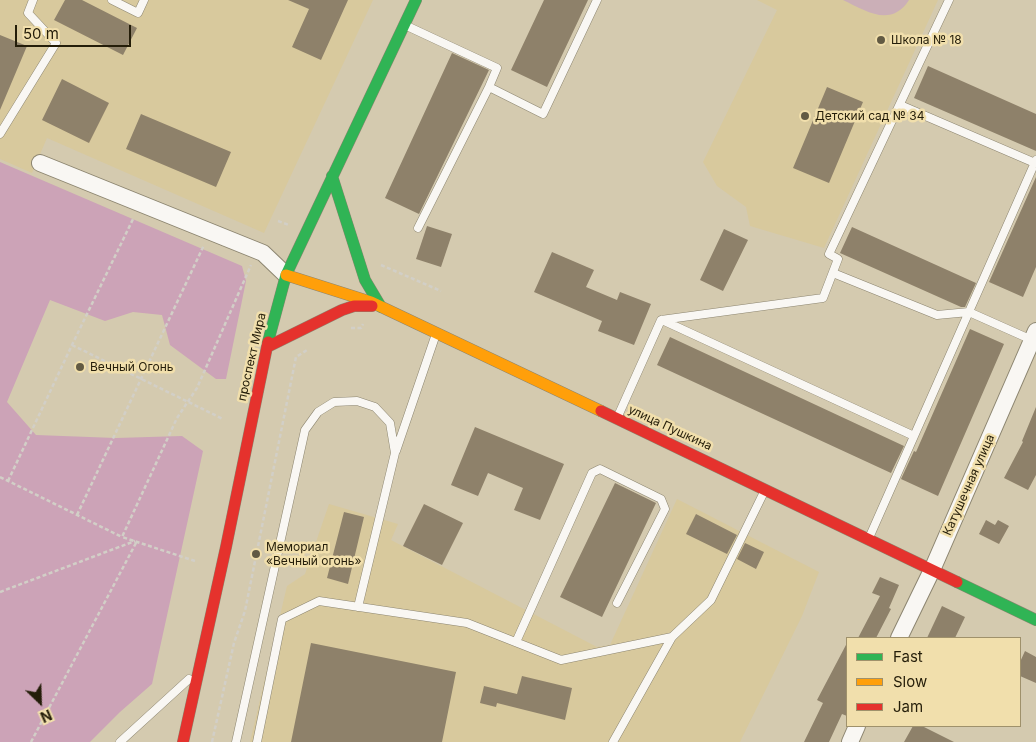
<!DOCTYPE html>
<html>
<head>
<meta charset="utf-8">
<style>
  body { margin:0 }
  #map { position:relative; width:1036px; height:742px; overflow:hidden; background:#d4caaf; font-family:Inter,sans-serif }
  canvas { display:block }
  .legend { position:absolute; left:846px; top:637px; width:175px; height:90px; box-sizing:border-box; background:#f1dfac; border:1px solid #9f916b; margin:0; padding:6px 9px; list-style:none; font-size:15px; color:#241d09 }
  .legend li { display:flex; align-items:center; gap:10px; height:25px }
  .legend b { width:25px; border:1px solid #9f916b }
  .north { position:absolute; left:15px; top:677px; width:50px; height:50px; -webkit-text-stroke:4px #f1dfac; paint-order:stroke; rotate:156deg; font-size:14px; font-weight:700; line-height:20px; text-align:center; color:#241d09 }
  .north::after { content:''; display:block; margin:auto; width:18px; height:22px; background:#241d09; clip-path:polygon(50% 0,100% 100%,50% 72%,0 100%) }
  .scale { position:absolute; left:15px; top:25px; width:116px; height:22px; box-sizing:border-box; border:2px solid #241d09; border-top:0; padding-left:6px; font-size:15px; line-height:18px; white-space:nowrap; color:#241d09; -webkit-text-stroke:4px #f1dfac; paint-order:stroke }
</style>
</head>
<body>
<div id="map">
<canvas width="1036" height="742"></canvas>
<ul class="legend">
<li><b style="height:6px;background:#30b455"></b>Fast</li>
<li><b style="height:6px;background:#ff9f0a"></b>Slow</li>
<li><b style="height:6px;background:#e5322d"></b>Jam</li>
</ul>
<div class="north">N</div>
<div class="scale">50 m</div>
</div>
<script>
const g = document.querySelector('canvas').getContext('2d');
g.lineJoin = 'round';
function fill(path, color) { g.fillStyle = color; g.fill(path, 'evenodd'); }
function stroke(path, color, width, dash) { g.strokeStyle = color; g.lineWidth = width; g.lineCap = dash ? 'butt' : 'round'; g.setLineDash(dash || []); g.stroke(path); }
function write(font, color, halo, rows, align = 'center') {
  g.font = font + ' Inter,sans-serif'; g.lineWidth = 5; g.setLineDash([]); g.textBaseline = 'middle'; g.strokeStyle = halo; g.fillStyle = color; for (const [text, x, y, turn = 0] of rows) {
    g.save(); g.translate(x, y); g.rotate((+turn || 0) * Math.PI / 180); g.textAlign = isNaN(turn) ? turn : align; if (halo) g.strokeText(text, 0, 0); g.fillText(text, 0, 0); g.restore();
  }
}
fill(new Path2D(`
  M 0,0 L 373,0 L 264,233 L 47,138 L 32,173 L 0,159 Z
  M 757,0 L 938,0 L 824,248 L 750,226 L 746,207 L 717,186 L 703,162 L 777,10 Z
  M 677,499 L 819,572 L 802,616 L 740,742 L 250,742 L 287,586 L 305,574 L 329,504 L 398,524 L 391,540 L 597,647 L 610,645 Z`), '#d8c99d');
fill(new Path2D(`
  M 843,0 L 909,0 C 891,28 866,11 843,0 Z`), '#cbafb7');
fill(new Path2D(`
  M 0,162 L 242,266 L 246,281 L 226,379 L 216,379 L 170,345 L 162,315 L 133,312 L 105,321 L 50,300 L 7,402 L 36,435 L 116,438 L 182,436 L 203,451 L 152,684 L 120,712 L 90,742 L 0,742 Z`), '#cca3b7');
fill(new Path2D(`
  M 65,0 L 82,0 L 137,28 L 123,55 L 54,20 Z
  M 288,0 L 348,0 L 321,60 L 292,47 L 309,9 Z
  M 544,0 L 588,0 L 547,87 L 511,70 Z
  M 0,35 L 27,46 L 0,110 Z
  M 452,53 L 489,70 L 419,214 L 385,198 Z
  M 928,66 L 1036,114 L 1036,151 L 914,98 Z
  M 62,79 L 109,103 L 89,143 L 42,120 Z
  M 827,87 L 863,102 L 829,183 L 793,168 Z
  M 141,114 L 231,152 L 216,187 L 126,149 Z
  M 1036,177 L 1036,267 L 1023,297 L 989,282 Z
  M 427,226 L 452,234 L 441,267 L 416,259 Z
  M 852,227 L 976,283 L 965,307 L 961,307 L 840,253 Z
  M 724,229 L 748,240 L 723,291 L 700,280 Z
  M 552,252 L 594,270 L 586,287 L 617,300 L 620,292 L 651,304 L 634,345 L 598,331 L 602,321 L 534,292 Z
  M 970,329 L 1004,344 L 938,496 L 901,479 L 914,451 L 916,452 Z
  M 670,337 L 904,446 L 891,473 L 657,365 Z
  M 1036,407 L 1036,475 L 1028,490 L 1004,478 L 1023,442 L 1022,441 Z
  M 475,427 L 564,464 L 540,520 L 514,510 L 523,488 L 488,473 L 478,496 L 451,485 Z
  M 615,483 L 656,503 L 602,617 L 560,597 Z
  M 424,504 L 463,523 L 442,565 L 403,546 Z
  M 344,512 L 364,517 L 348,584 L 327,578 Z
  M 696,514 L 737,535 L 727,554 L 686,534 Z
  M 986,520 L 995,525 L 998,520 L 1009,526 L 999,544 L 979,534 Z
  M 745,543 L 764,552 L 756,569 L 737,559 Z
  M 880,577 L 899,585 L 889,608 L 891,609 L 876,638 L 858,638 L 880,596 L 872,593 Z
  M 942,606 L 965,617 L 955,638 L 927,638 Z
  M 311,643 L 456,672 L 442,742 L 291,742 Z
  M 847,643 L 847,716 L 842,714 L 829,742 L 804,742 L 823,703 L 817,700 Z
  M 1025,651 L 1036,657 L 1036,683 L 1020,676 L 1020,662 Z
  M 522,676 L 572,688 L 565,720 L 497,703 L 496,707 L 480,703 L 484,686 L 517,694 Z
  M 913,726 L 922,726 L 954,742 L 904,742 Z`), '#8e816a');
const lane = new Path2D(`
  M 112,0 L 138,13 L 144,0
  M 409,27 L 497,68 L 489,87
  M 900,105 L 1035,163
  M 0,134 L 56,43 L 28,13 L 33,0
  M 418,228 L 489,87 L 543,114 L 597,0
  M 833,273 L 937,315 L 969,312 L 1032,340
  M 662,320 L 914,436
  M 618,416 L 661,320 L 823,298 L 838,259 L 829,254 L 949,0
  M 396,451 L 436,334
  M 869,538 L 1036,160
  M 516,642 L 592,473 L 600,469 L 661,499 L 665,509 L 617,603
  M 120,742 L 189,679
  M 236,742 L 305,430 L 318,412 L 334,402 L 357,401 L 375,407 L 390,423 L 395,453 L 358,607
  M 257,742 L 282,619 L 319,601 L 467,623 L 561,660 L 672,637
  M 613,742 L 672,637 L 711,600 L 765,490`);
const street = new Path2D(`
  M 40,163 L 263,253 L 286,275
  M 899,638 L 932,570 L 1036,331
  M 850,742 L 857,726`);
const fast = new Path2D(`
  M 332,176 L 365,280 L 381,307
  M 268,342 L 286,275 L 416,0
  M 957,582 L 1036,620`);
const slow = new Path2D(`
  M 286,275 L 371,302 L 601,411`);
const jam = new Path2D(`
  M 267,347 L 342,310 L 354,306 L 372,306
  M 601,411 L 957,582
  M 183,742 L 226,547 L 268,342`);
stroke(lane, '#8c8570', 9);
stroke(street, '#8c8570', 18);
stroke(fast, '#8c8570', 12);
stroke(slow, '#8c8570', 12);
stroke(jam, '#8c8570', 12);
stroke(new Path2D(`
  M 278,221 L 289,225
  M 381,265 L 441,291
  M 351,328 L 361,328 L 363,324
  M 72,345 L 223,419
  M 0,477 L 122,537
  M 8,481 L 72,345 L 134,217
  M 77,515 L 204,245
  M 195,561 L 122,537 L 177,418 L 197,388 L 251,265
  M 0,592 L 135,541
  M 31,742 L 137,541
  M 212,742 L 234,643 L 245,611 L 296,357 L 307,350`), '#d2cfc7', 2.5, [4, 2.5]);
stroke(lane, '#f9f7f3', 8);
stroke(street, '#f9f7f3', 16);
stroke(fast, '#30b455', 11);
stroke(slow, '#ff9f0a', 11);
stroke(jam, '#e5322d', 11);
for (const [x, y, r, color] of [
  [881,40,5,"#625a43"],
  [805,116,5,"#625a43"],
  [80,367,5,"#625a43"],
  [256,554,5,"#625a43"]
]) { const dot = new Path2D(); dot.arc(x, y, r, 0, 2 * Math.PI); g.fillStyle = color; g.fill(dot); stroke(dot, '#f1dfac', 2); }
write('12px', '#241d09', '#f1dfac', [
  ["Школа № 18",891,40],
  ["Детский сад № 34",815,116],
  ["Вечный Огонь",90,367],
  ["Мемориал",266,547],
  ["«Вечный огонь»",266,561]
], 'left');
write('12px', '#241d09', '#f1dfac', [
  ["проспект Мира",252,357,-77],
  ["улица Пушкина",670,428,25],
  ["Катушечная улица",969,485,-66]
]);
</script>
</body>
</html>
